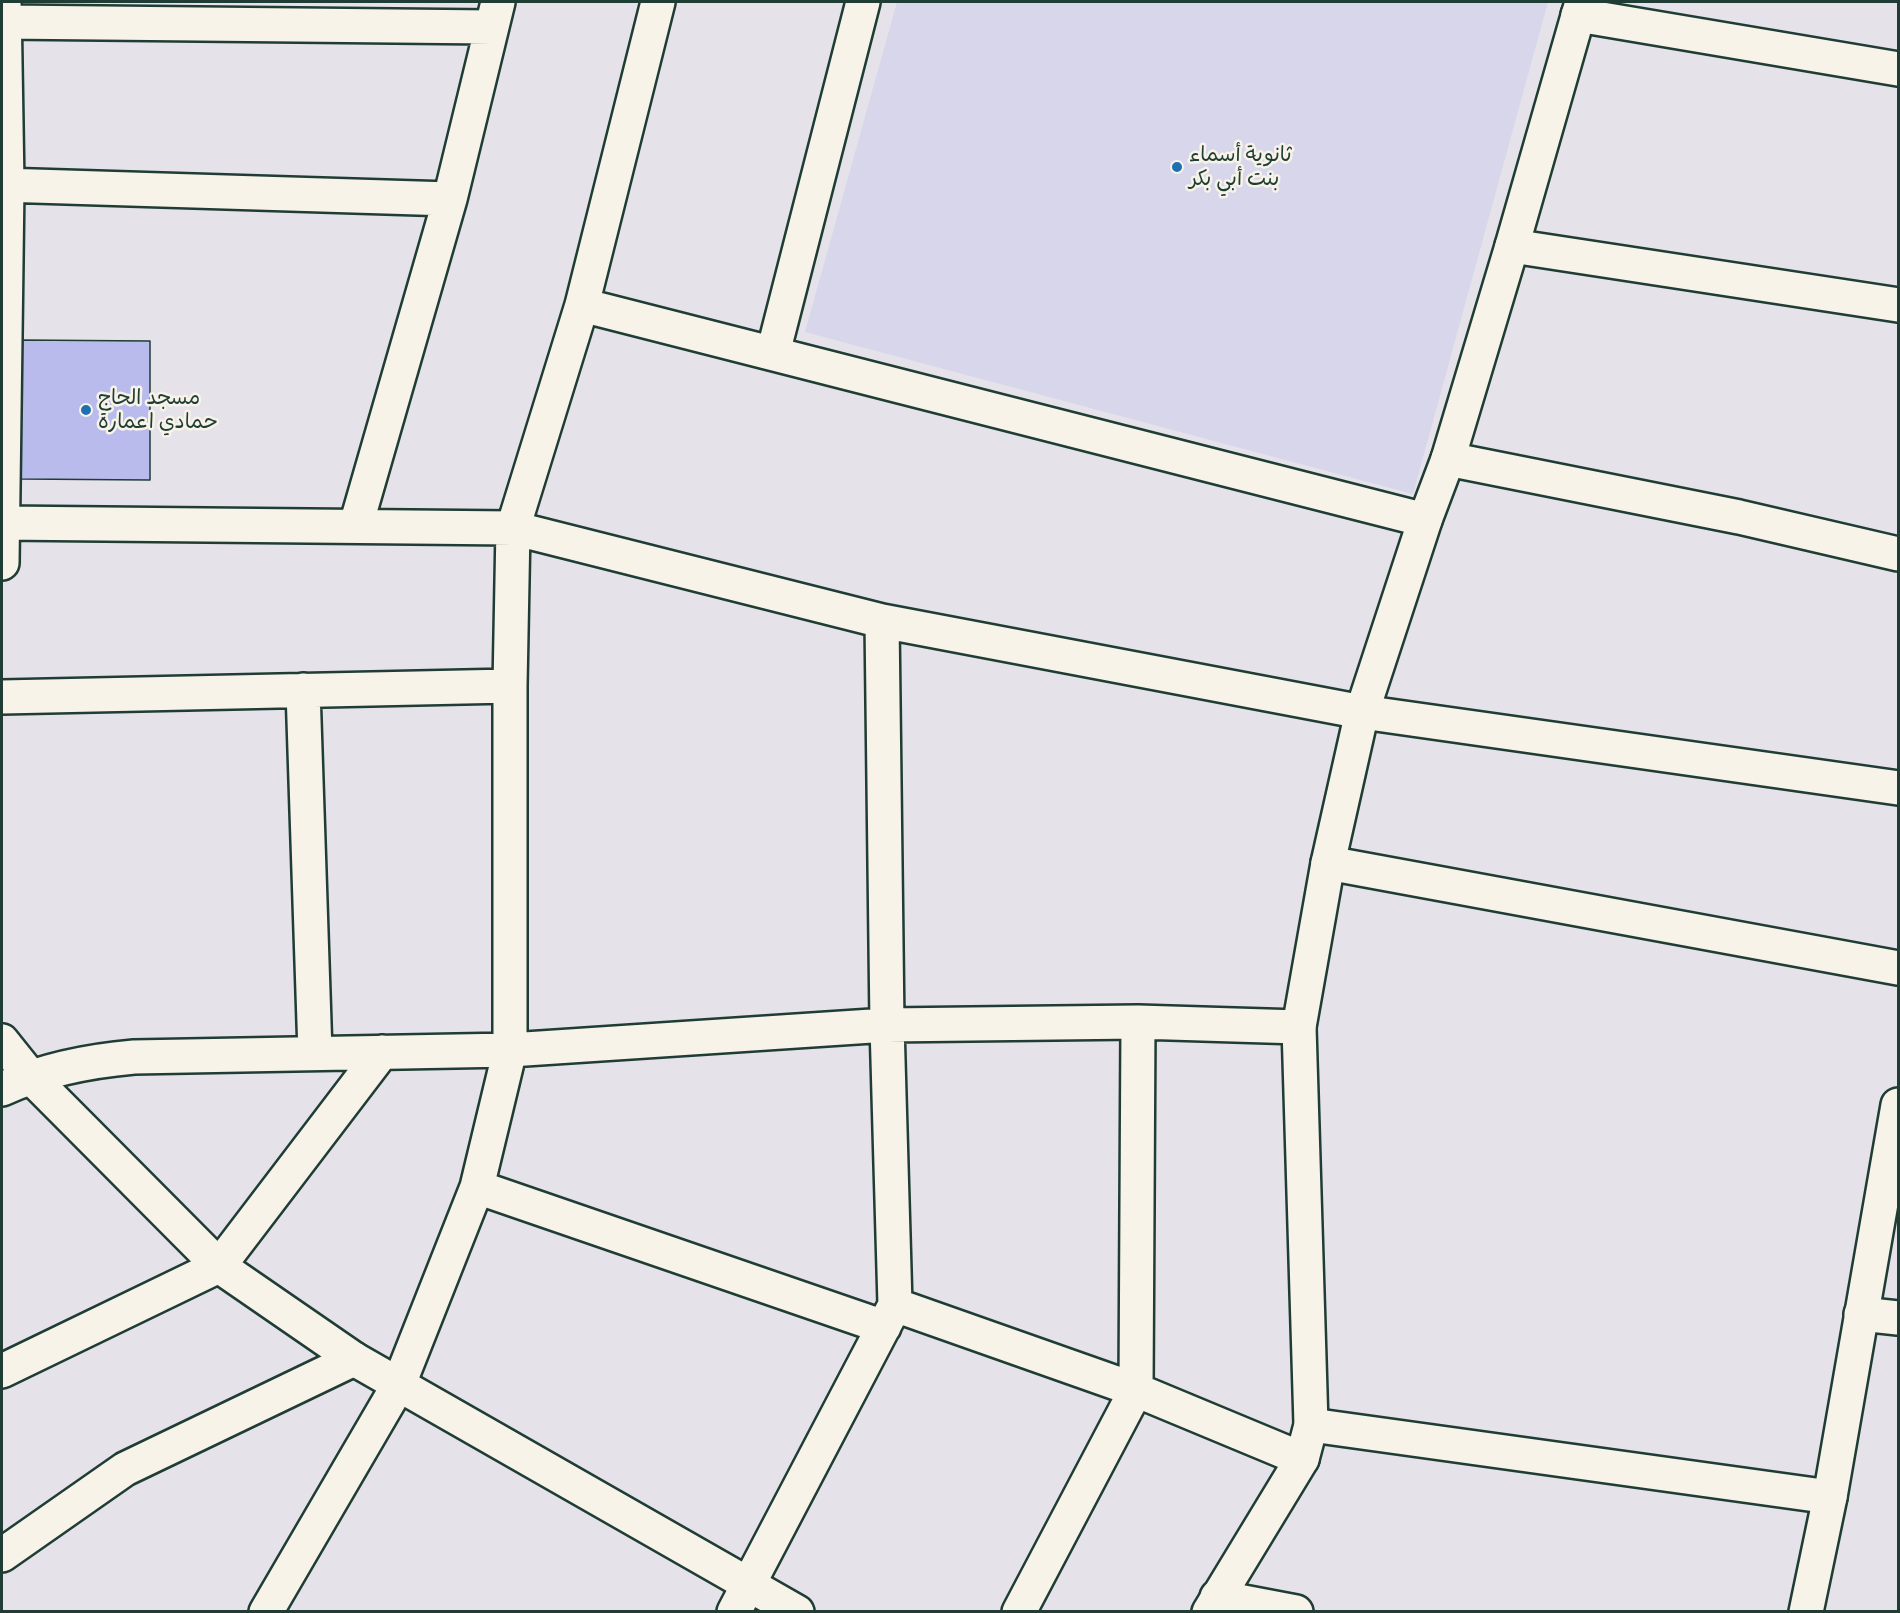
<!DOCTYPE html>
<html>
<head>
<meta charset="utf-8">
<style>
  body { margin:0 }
  #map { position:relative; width:1900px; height:1613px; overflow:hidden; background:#e5e2ea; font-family:"Patrick Hand",sans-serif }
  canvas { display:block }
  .frame { position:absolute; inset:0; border:3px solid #1f3d34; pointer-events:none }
</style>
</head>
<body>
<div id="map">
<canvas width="1900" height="1613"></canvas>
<div class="frame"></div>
</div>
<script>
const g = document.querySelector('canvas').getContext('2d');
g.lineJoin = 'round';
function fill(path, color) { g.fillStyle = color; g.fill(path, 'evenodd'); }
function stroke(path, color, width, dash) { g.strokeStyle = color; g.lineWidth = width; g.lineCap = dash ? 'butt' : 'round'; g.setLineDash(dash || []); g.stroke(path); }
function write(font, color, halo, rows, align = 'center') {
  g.font = font + ' "Patrick Hand","Playpen Sans Arabic",sans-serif'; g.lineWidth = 5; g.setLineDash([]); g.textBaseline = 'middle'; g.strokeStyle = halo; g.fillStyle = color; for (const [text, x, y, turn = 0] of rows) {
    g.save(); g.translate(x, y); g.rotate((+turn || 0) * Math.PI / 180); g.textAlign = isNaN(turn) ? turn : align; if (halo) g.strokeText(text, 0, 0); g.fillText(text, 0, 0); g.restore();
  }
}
fill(new Path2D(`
  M 897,2 L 1548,2 L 1413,494 L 805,332 Z`), '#d8d6eb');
const building = new Path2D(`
  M 21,340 L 150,341 L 150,480 L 21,479 Z`);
fill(building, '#babbed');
stroke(building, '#1f3d34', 1.5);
const street = new Path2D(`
  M 1578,15 L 1898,69
  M 4,22 L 492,27
  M 2,185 L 450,199
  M 1512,246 L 1898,305
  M 582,305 L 1425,520
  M 773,353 L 863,2
  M 1448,459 L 1739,517 L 1898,554
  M 2,523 L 513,528 L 882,621 L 1362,712 L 1898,788
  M 356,525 L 450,199 L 498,2
  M 2,563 L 7,185 L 4,2
  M 303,690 L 315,1053
  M 2,697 L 510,686
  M 1328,863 L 1898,968
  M 2,1089 C 43,1070 88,1061 134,1057 L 510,1050 L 887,1025 L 1138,1022 L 1299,1027
  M 477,1187 L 884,1327
  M 895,1305 L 1136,1390 L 1302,1459
  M 1861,1314 L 1898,1318
  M 2,1371 L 219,1266 L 382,1052
  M 1311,1425 L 1830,1497
  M 2,1555 L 125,1469 L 354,1359
  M 1217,1597 L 1296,1612
  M 266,1612 L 399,1384 L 477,1187 L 510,1050 L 510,686 L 513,528 L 582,305 L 658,2
  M 734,1612 L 895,1305 L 887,1025 L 882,621
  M 1019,1612 L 1136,1390 L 1138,1022`);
const secondary = new Path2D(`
  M 2,1041 L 30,1076 L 219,1266 L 354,1359 L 797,1612
  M 1209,1612 L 1302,1459 L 1311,1425 L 1299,1027 L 1328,863 L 1362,712 L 1425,520 L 1448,459 L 1512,246 L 1582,2
  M 1806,1612 L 1830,1497 L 1898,1105`);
stroke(street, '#1f3d34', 38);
stroke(secondary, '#1f3d34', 38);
stroke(street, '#f7f3e8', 33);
stroke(secondary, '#f7f3e8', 33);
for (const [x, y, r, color] of [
  [1177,167,6,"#1f6fb2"],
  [86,410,6,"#1f6fb2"]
]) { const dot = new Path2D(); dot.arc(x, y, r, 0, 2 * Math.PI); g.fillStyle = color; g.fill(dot); stroke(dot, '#f7f3e8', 2); }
write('21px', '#1f3d34', '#f7f3e8', [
  ["ثانوية أسماء",1189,155],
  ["بنت أبي بكر",1189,179],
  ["مسجد الحاج",98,398],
  ["حمادي اعمارة",98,422]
], 'left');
</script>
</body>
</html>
